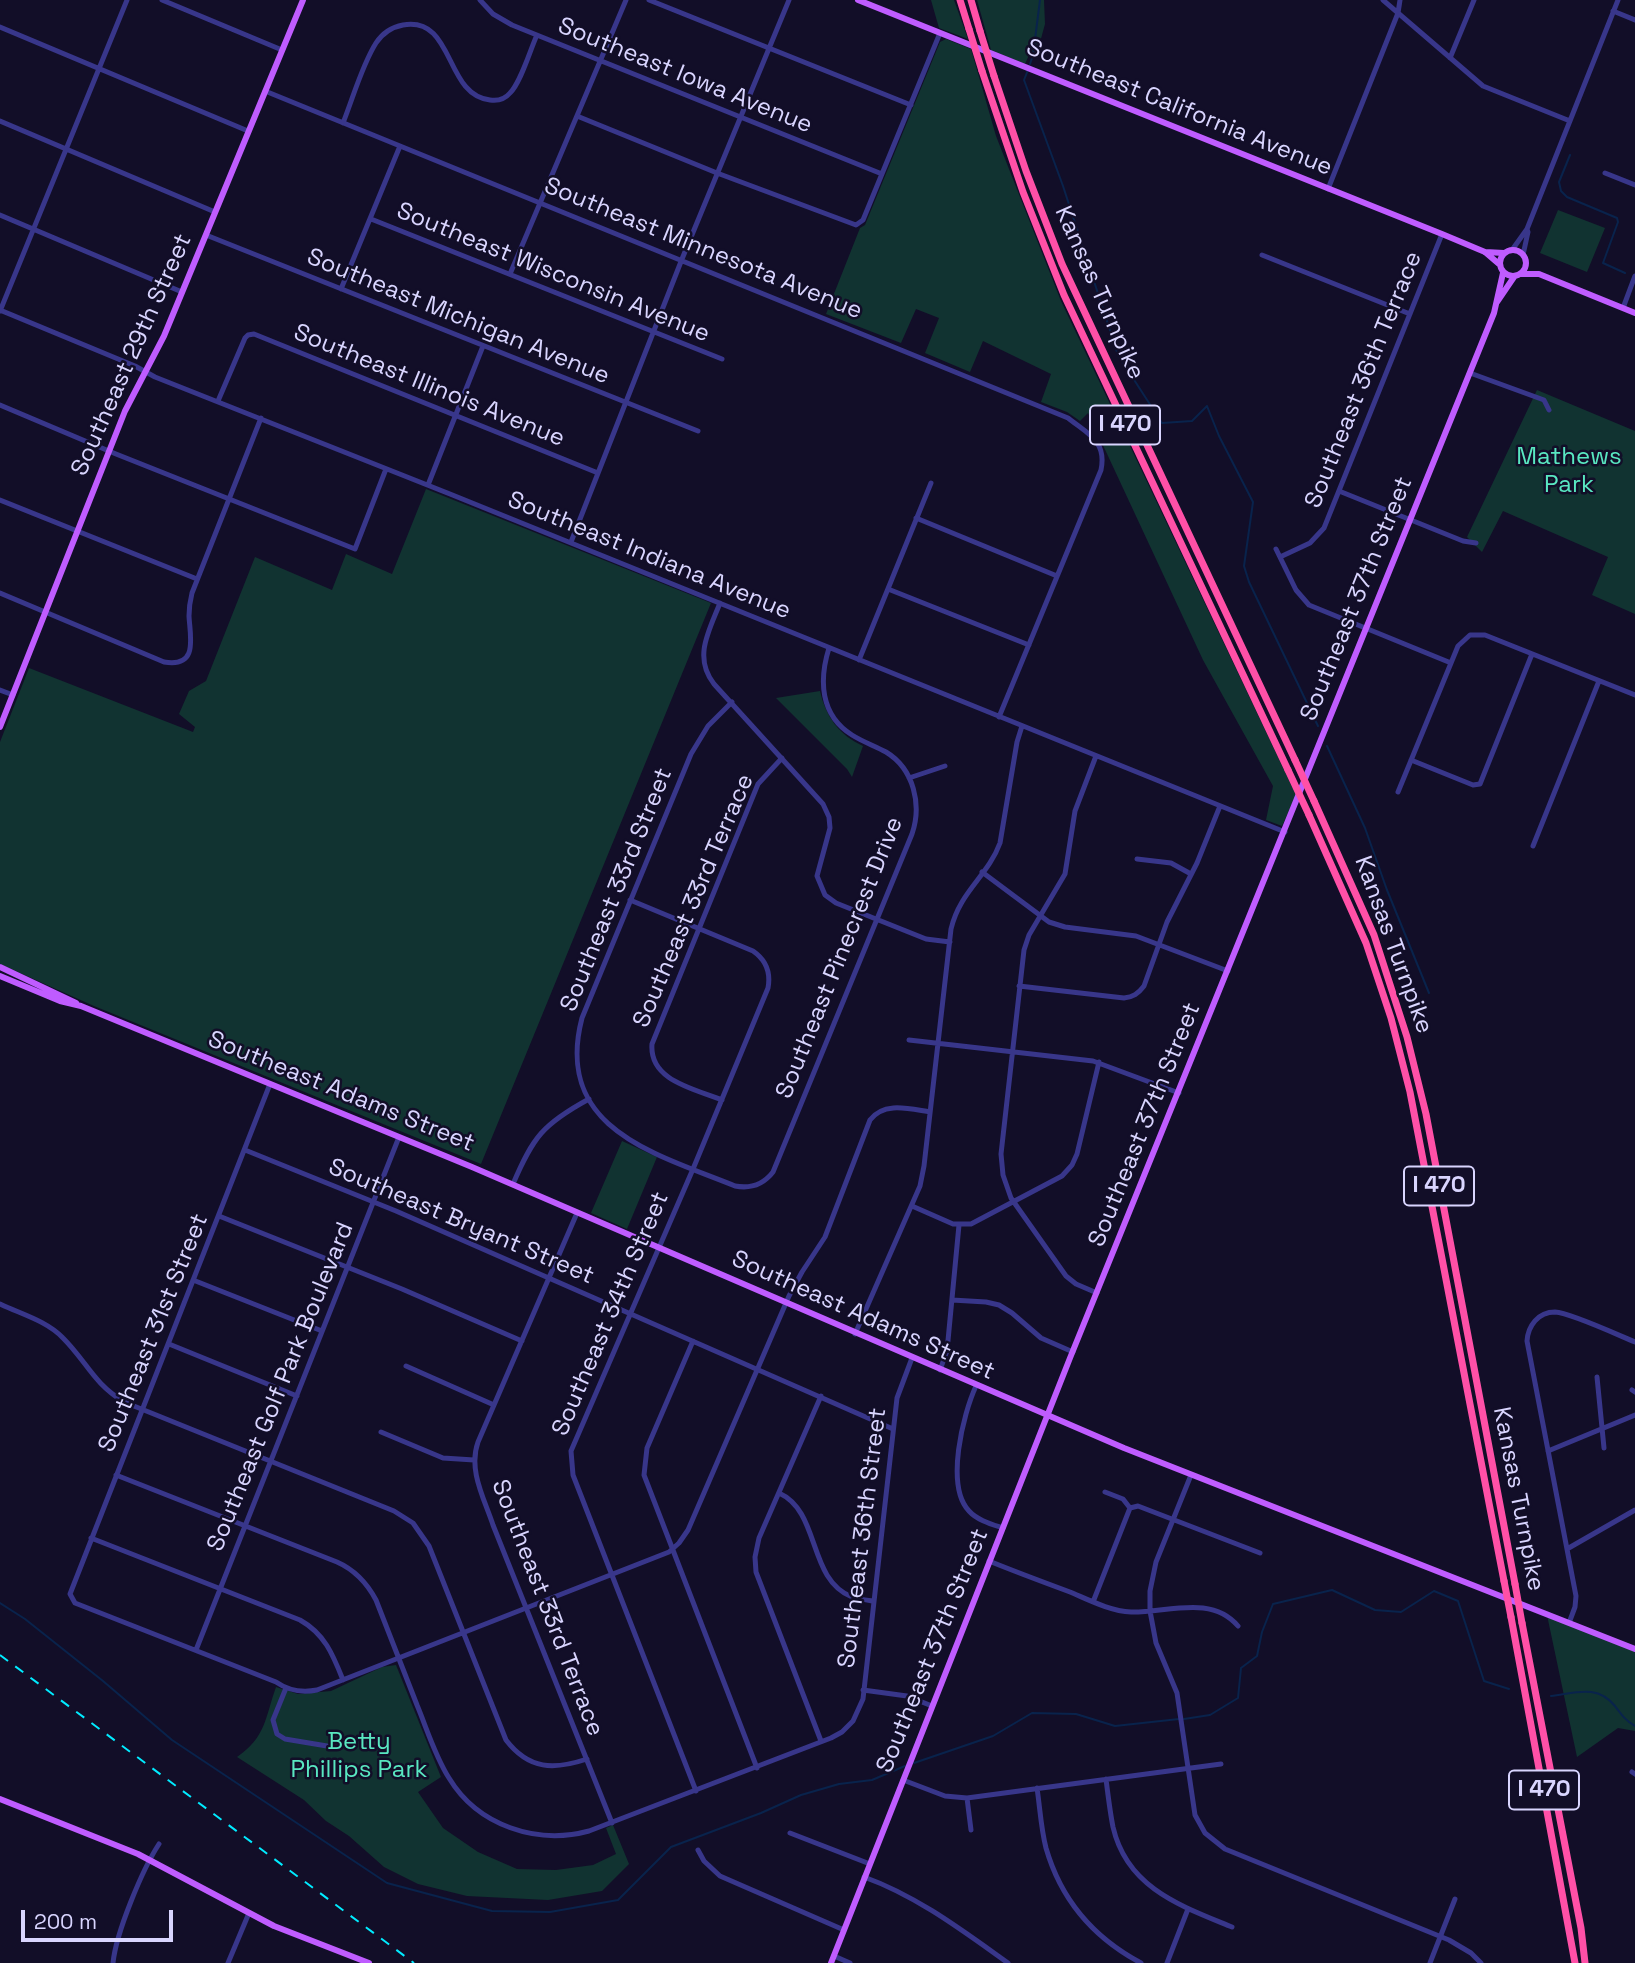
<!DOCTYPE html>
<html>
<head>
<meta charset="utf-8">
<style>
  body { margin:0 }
  #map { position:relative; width:1635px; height:1963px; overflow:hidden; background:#120e28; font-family:"Space Grotesk",sans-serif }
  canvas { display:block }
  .scale { position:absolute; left:21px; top:1910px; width:152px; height:32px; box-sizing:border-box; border:4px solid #d9d5ff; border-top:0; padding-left:9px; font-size:21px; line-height:24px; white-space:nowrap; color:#d9d5ff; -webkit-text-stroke:5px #120e28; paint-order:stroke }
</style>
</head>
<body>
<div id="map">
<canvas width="1635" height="1963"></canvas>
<div class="scale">200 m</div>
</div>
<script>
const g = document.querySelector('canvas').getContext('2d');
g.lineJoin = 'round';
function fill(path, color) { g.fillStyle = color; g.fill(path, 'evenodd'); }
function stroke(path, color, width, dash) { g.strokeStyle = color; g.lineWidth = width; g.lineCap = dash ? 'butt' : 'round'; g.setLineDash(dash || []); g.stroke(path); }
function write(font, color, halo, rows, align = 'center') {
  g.font = font + ' "Space Grotesk",sans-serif'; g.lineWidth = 5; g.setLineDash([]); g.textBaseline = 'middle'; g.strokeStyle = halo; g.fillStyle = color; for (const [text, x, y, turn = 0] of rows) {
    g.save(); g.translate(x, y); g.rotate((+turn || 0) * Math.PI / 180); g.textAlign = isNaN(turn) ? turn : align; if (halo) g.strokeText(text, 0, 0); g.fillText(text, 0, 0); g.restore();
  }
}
fill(new Path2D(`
  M 931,0 L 954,0 L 968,39 L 939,28 Z
  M 977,0 L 1044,0 L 1045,24 L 1036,57 L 1029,55 L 1025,64 L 991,50 Z
  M 946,39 L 971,49 L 996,136 L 1061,301 L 1296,795 L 1282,826 L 1266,820 L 1273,786 L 1203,660 L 1088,413 L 1080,421 L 1067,412 L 1041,402 L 1051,374 L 983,341 L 970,372 L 925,353 L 939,318 L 916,309 L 901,343 L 826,314 L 860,228 L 865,225 L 940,42 Z
  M 1558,210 L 1605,228 L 1587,272 L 1540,253 Z
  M 1537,390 L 1635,431 L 1635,614 L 1592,595 L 1608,557 L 1503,511 L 1482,552 L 1467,537 Z
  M 426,489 L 711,603 L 481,1164 L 94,1006 L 0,964 L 0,742 L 29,668 L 193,732 L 195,727 L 179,714 L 189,691 L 206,681 L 255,557 L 332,590 L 346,554 L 392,574 Z
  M 820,691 C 826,717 839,735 863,746 L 852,777 L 847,769 L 776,698 Z
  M 622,1141 L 657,1157 L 627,1229 L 591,1213 Z
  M 1547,1615 L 1635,1649 L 1635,1731 L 1618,1728 L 1577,1757 Z
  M 396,1665 L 441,1777 L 418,1792 L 443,1828 L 478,1852 L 517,1869 L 556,1870 L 593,1865 L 616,1854 L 606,1828 L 613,1825 L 629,1864 L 602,1891 L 548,1900 L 467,1896 L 418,1884 L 384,1867 L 349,1836 L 326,1821 L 304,1800 L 237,1757 C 266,1737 265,1718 276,1687 L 298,1694 L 331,1691 L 382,1667 Z`), '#113331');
stroke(new Path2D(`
  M 1030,64 L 1033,55 L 1040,0
  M 1028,70 L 1024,80 L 1063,186 L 1118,355 L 1162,423 L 1192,421 L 1207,406 L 1219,436 L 1253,502 L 1244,566 L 1249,582 L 1318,726
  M 1570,155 L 1559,182 L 1561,191 L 1567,197 L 1617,218 L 1618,222 L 1603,263 L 1625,273
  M 1327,746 L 1365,828 L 1387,890 L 1429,993
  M 0,1603 L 25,1619 L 103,1681 L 172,1740 L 387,1883 L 492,1911 L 550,1912 L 618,1900 L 671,1847 L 761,1813 L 801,1795 L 839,1784 L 872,1780 L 905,1766
  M 1551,1696 C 1576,1693 1597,1684 1615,1706 C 1621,1714 1626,1721 1635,1726
  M 1184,1719 L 1210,1715 L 1238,1698 L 1241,1668 L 1257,1656 L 1262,1632 L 1273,1604 L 1332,1590 L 1375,1610 L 1401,1612 L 1434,1591 L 1458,1601 L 1484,1681 L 1509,1689
  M 914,1763 L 993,1736 L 1032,1713 L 1076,1714 L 1115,1726 L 1179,1719`), '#09234c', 2);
stroke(new Path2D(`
  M 162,0 L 282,50
  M 480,0 L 493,14 L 512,25 L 882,174
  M 649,0 L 911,105
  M 1383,0 L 1483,86 L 1570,121
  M 1613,11 L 1635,20
  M 0,27 L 248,131
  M 1450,58 L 1474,0
  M 265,91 L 1068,418 C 1088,434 1107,441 1101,470 L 999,717
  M 577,116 L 717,173 L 856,225 L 863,220 L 940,33
  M 0,121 L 215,212
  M 343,123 C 353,98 362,65 376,43 C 382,34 392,27 403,25 C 455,16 444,95 490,100 C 497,101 505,99 510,93 C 521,82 530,50 537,35
  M 1605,173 L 1635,185
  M 1328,189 L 1398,13 L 1400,0
  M 0,215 L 182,292
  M 371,219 L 722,359
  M 206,235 L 698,431
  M 1512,250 L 1527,229 L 1618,0
  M 1262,255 L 1410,314
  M 1523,255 L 1528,232 L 1527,229
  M 510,274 L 626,0
  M 341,289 L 400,146
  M 1623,308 L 1635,276
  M 0,310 L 135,366 L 155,377 L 450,494 L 1285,832
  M 0,311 L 127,0
  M 1470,373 L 1544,400 L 1549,410
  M 218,401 L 245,338 L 248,335 L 254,334 L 598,473
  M 0,405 L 116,454 L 355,549 L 386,469
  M 428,485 L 483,346
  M 1339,491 L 1463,541 L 1476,543
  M 0,500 L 197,579
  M 916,518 L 1057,576
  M 571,542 L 682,259 L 789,0
  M 1276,549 L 1296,590 L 1309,605 L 1451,663
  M 1280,557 L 1310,543 L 1324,528 L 1442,234
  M 888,589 L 1029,645
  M 0,593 L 164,662 C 199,668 190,637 189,616 C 189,608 190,601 192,593 L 261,418
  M 720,603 C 709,631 693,657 714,684 L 823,804 L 829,817 L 830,828 L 817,876 L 825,895 L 836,903 L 926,939 L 950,942
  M 859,660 L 931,483
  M 0,690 L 13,695
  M 732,702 L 708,726 L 691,754 L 582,1018 C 553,1129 656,1154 735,1186 C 751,1189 763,1185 773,1172 L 912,834 C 922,805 914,769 886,752 C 875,746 863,742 852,735 C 820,715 819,680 829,648
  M 1096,756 L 1075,811 L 1065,874 L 1029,935 L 1024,950 L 1001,1154 L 1003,1175 L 1011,1198 L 1066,1276 L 1076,1284 L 1097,1293
  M 1411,760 L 1473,785 L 1480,784 L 1532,654
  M 909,778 L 945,766
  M 1398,792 L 1458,646 L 1470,635 L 1485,635 L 1635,695
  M 1533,846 L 1599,681
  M 1137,859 L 1171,863 L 1191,874
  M 982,872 L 1049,922 L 1065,927 L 1136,936 L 1228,971
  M 630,900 L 753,951 C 766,960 771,972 768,988 L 693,1169 L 571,1451 L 573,1475 L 696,1791
  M 1019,986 L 1124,998 C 1133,997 1138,994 1144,986 L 1167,922 L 1197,863 L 1220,806
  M 909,1040 L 1093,1061 L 1179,1093
  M 270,1084 L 70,1594 L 75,1603 L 276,1682 C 289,1691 302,1693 317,1690 L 669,1552 L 679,1543 L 688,1530 L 789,1296 L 802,1272 L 825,1237 L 870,1120 C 884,1101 910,1109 930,1112
  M 722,1100 C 695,1089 649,1081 652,1044 L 758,784 L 782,758
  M 245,1150 L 396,1211 L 893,1429
  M 513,1184 C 533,1137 543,1124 589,1099
  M 912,1206 L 953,1224 L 971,1224 L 1062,1176 L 1072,1165 L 1077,1154 L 1099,1062
  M 577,1213 L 478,1442 C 468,1470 484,1498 493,1525 L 612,1823
  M 219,1216 L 402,1289 L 522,1341
  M 193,1280 L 322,1331
  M 952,1300 L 986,1302 L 999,1305 L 1012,1313 L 1041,1338 L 1073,1352
  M 0,1304 C 21,1314 47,1321 63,1338 C 87,1362 93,1383 124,1402 L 394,1511 L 413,1523 L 429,1546 L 506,1740 C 529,1770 554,1770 587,1759
  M 855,1334 L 920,1186 L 924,1166 L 951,929 C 960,891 988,876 1000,843 L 1017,742 L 1022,726
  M 693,1341 L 647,1448 L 644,1475 L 757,1768
  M 169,1344 L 297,1396
  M 406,1366 L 494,1405
  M 940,1370 L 947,1351 L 959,1225
  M 1597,1377 L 1604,1448
  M 976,1386 C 963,1414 945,1486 969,1511 C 977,1520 991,1524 1003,1528
  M 1632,1390 L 1635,1392
  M 381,1432 L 443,1458 L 474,1460
  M 1548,1451 L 1635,1415
  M 116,1475 L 337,1562 C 355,1570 367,1583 376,1600 C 390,1635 403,1670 417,1705 C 427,1729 435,1756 449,1778 C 478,1826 537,1845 589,1831 L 831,1738 L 842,1732 L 853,1721 L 863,1699 L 897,1398 L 912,1358
  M 1191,1475 L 1156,1562 L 1150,1591 L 1150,1611 L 1156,1643 L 1177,1693 L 1195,1815 L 1205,1833 L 1225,1849 L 1449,1940 L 1471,1953 L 1481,1963
  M 1105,1492 L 1123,1499 L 1130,1508
  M 779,1493 C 821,1512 807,1579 852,1597 C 858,1599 866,1600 873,1601
  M 1130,1508 L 1138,1506 L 1260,1553
  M 91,1538 L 300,1620 C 325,1634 333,1655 343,1680
  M 1567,1549 L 1635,1510
  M 989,1561 C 1016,1572 1043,1582 1070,1592 C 1089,1600 1110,1611 1131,1612 C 1166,1613 1211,1594 1238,1626
  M 1093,1602 L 1130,1508
  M 1569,1623 L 1575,1607 L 1576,1596 L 1527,1341 C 1528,1326 1538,1312 1555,1312 C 1571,1313 1618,1335 1635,1342
  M 196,1650 L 399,1137
  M 286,1688 L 273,1720 L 277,1734 L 285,1739 L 327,1746
  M 863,1690 L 907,1696 L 932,1706
  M 821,1741 L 756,1572 L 755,1557 L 759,1538 L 821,1396
  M 1632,1772 L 1635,1774
  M 1106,1779 C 1108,1795 1110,1812 1113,1827 C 1127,1888 1181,1906 1232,1927
  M 903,1780 L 945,1796 L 967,1798 L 1221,1764
  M 1037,1788 C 1040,1808 1041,1829 1046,1848 C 1061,1900 1094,1938 1141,1963
  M 967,1798 L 971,1830
  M 790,1833 L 870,1864
  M 698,1850 L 704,1861 L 720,1876 L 844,1930
  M 864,1877 C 917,1896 963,1931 1008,1963
  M 834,1956 L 850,1963
  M 113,1963 C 116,1933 142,1870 159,1844
  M 228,1963 L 249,1913
  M 1167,1963 L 1188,1909
  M 1430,1963 L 1455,1899`), '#38368a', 5);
stroke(new Path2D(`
  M 858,0 L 1442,234 L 1485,252 L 1499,264
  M1500 263a13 13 0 1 1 26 0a13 13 0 1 1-26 0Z
  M 1485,252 L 1504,253
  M 1521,274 L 1539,274 L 1635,313
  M 1497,302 L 1514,277
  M 0,727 L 125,411 L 164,336 L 303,0
  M 0,967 L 76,1003
  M 0,976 L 60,1001 L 81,1006 L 472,1167 L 1124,1448 L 1635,1649
  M 0,1799 L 138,1854 L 274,1926 L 369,1963
  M 831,1963 L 1070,1358 L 1494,313 L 1503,273`), '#bf5cff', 6);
stroke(new Path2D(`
  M 960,0 L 969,29
  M 971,0 L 980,31
  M 982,71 L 1023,192 L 1064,295 L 1288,770
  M 994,76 L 1026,171 L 1062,264 L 1295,760
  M 1314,801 L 1374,935 L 1407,1037 L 1426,1114 L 1515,1584
  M 1309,815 L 1366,943 L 1391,1018 L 1410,1092 L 1504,1581
  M 1511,1617 L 1575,1963
  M 1522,1623 L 1581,1928 L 1585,1963`), '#ff50a7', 7);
stroke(new Path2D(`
  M 0,1655 L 414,1963`), '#01ebff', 2, [10, 9]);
stroke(new Path2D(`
  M 969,29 L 982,71
  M 980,31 L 994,76
  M 1295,760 L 1314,801
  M 1288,770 L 1309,815
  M 1504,1581 L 1511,1617
  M 1515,1584 L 1522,1623`), '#ff50a7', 7);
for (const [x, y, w] of [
  [1125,425,70],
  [1439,1186,70],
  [1544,1790,70]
]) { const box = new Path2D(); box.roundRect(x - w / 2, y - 19.5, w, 39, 5); g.fillStyle = '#120e28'; g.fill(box); stroke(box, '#d9d5ff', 2); }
write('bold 23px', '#d9d5ff', null, [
  ["I 470",1125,425],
  ["I 470",1439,1186],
  ["I 470",1544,1790]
]);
write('24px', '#d9d5ff', '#120e28', [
  ["Southeast Iowa Avenue",685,76,22],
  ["Southeast California Avenue",1179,108,22],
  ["Southeast Minnesota Avenue",703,249,22],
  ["Southeast Wisconsin Avenue",553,273,22],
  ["Kansas Turnpike",1099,293,66],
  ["Southeast Michigan Avenue",458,317,22],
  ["Southeast 29th Street",132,355,-66],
  ["Southeast 36th Terrace",1364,380,-68],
  ["Southeast Illinois Avenue",429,386,22],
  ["Southeast Indiana Avenue",649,556,22],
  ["Southeast 37th Street",1357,599,-68],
  ["Southeast 33rd Street",617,890,-68],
  ["Southeast 33rd Terrace",694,901,-67],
  ["Kansas Turnpike",1393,945,70],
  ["Southeast Pinecrest Drive",840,958,-68],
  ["Southeast Adams Street",341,1092,22],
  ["Southeast 37th Street",1145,1125,-68],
  ["Southeast Bryant Street",461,1222,23],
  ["Southeast 34th Street",611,1314,-67],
  ["Southeast Adams Street",863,1316,24],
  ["Southeast 31st Street",154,1333,-68],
  ["Southeast Golf Park Boulevard",281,1387,-68],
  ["Kansas Turnpike",1518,1499,79],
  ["Southeast 36th Street",863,1538,-83],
  ["Southeast 33rd Terrace",547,1608,69],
  ["Southeast 37th Street",933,1651,-68]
]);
write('24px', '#59e7c1', '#120e28', [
  ["Mathews",1569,457],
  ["Park",1569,485],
  ["Betty",359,1742],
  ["Phillips Park",359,1770]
]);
</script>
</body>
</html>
